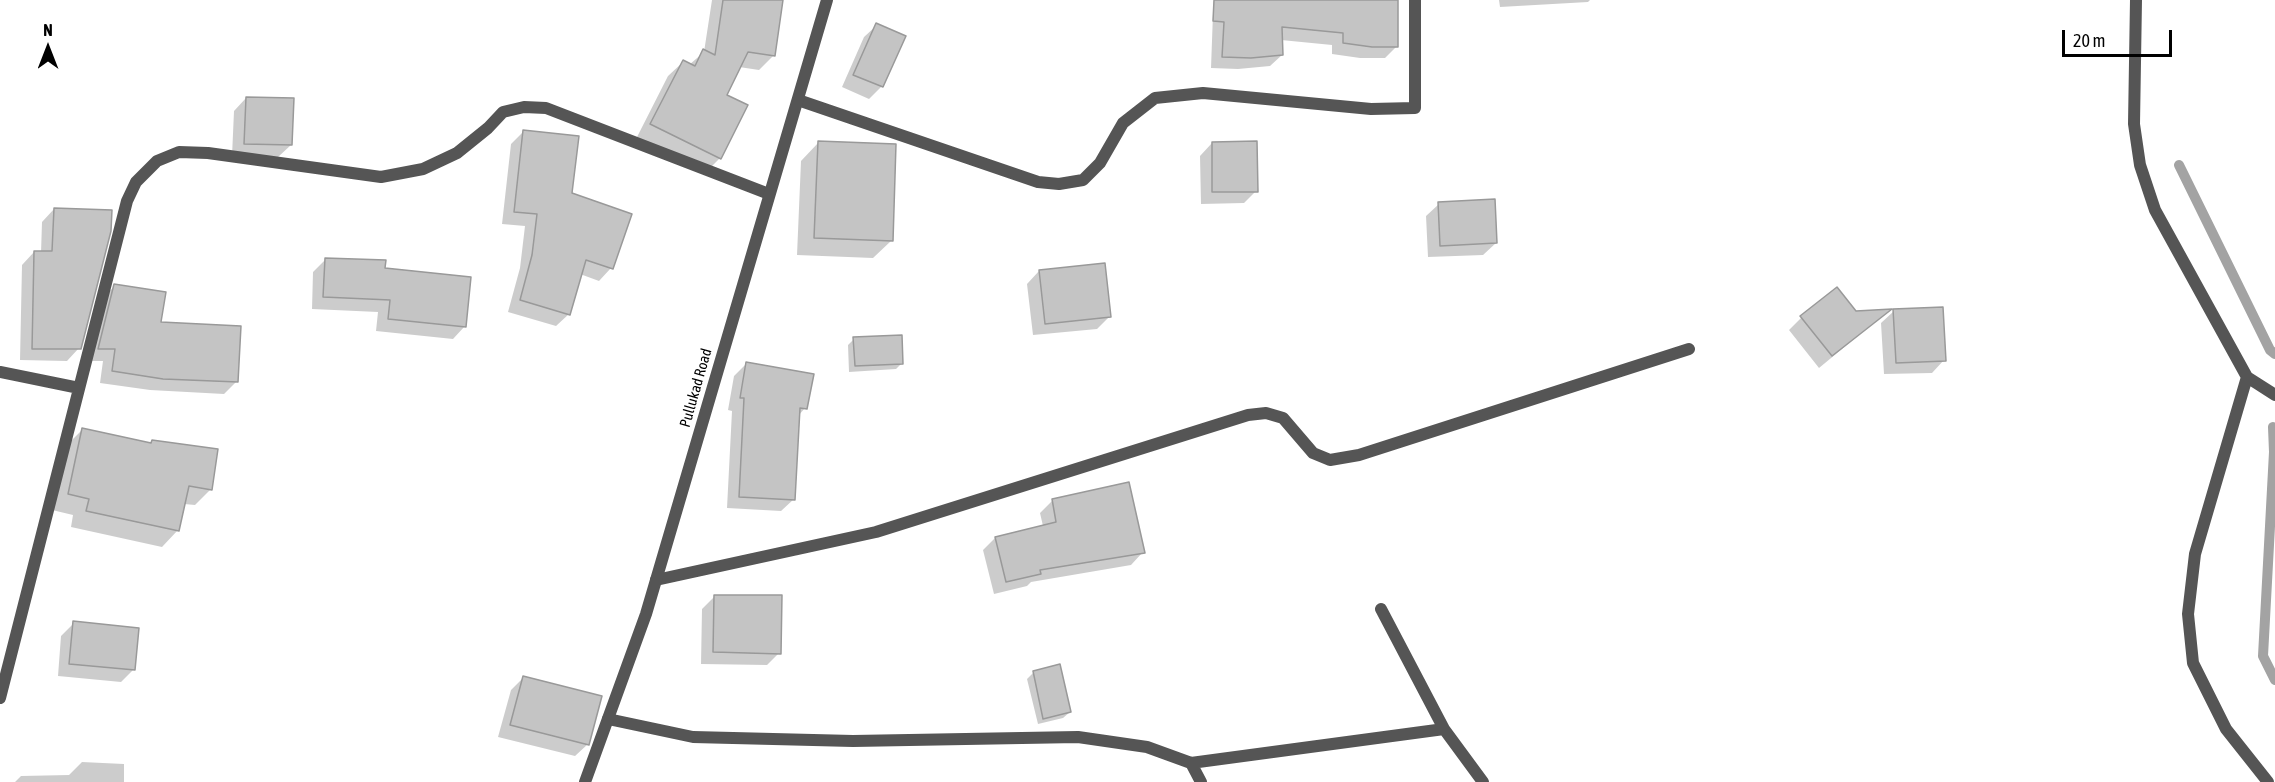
<!DOCTYPE html>
<html>
<head>
<meta charset="utf-8">
<style>
  body { margin:0 }
  #map { position:relative; width:2275px; height:782px; overflow:hidden; background:#fff; font-family:"Asap Condensed",sans-serif }
  canvas { display:block }
  .north { position:absolute; left:18px; top:18px; width:60px; height:60px; -webkit-text-stroke:4px #fff; paint-order:stroke; rotate:0deg; font-size:16px; font-weight:700; line-height:24px; text-align:center; color:#000 }
  .north::after { content:''; display:block; margin:auto; width:21px; height:27px; background:#000; clip-path:polygon(50% 0,100% 100%,50% 72%,0 100%) }
  .scale { position:absolute; left:2062px; top:30px; width:110px; height:27px; box-sizing:border-box; border:3px solid #000; border-top:0; padding-left:8px; font-size:18px; line-height:21px; white-space:nowrap; color:#000; -webkit-text-stroke:4px #fff; paint-order:stroke }
</style>
</head>
<body>
<div id="map">
<canvas width="2275" height="782"></canvas>
<div class="north">N</div>
<div class="scale">20 m</div>
</div>
<script>
const g = document.querySelector('canvas').getContext('2d');
g.lineJoin = 'round';
function fill(path, color) { g.fillStyle = color; g.fill(path, 'evenodd'); }
function stroke(path, color, width, dash) { g.strokeStyle = color; g.lineWidth = width; g.lineCap = dash ? 'butt' : 'round'; g.setLineDash(dash || []); g.stroke(path); }
function write(font, color, halo, rows, align = 'center') {
  g.font = font + ' "Asap Condensed",sans-serif'; g.lineWidth = 4.5; g.setLineDash([]); g.textBaseline = 'middle'; g.strokeStyle = halo; g.fillStyle = color; for (const [text, x, y, turn = 0] of rows) {
    g.save(); g.translate(x, y); g.rotate((+turn || 0) * Math.PI / 180); g.textAlign = isNaN(turn) ? turn : align; if (halo) g.strokeText(text, 0, 0); g.fillText(text, 0, 0); g.restore();
  }
}
fill(new Path2D(`
  M 712,0 L 781,0 L 773,56 L 759,70 L 739,67 L 725,96 L 746,106 L 719,159 L 705,173 L 636,139 L 668,76 L 683,62 L 689,65 L 704,52 Z
  M 1252,0 L 1397,0 L 1397,46 L 1385,58 L 1360,58 L 1332,54 L 1332,45 L 1281,40 L 1282,55 L 1270,66 L 1238,69 L 1211,68 L 1213,13 Z
  M 1499,0 L 1590,0 L 1588,2 L 1500,7 Z
  M 877,25 L 882,86 L 869,99 L 842,87 L 864,37 Z
  M 246,98 L 291,145 L 278,157 L 232,156 L 234,111 Z
  M 524,131 L 571,194 L 611,268 L 599,281 L 580,274 L 569,314 L 556,326 L 508,312 L 520,268 L 525,226 L 502,224 L 511,144 Z
  M 818,143 L 891,241 L 873,258 L 797,255 L 801,161 Z
  M 1212,143 L 1256,191 L 1244,203 L 1201,204 L 1200,156 Z
  M 1439,204 L 1496,243 L 1483,255 L 1428,257 L 1426,216 Z
  M 54,209 L 79,348 L 67,361 L 20,360 L 22,265 L 34,252 L 41,253 L 42,222 Z
  M 326,259 L 384,270 L 465,326 L 453,339 L 376,331 L 378,312 L 312,309 L 313,272 Z
  M 1039,271 L 1110,316 L 1097,329 L 1033,335 L 1027,284 Z
  M 115,286 L 160,323 L 237,381 L 224,394 L 150,390 L 100,383 L 103,361 L 86,361 L 102,298 Z
  M 1888,311 L 1819,368 L 1789,330 L 1801,318 Z
  M 1894,311 L 1944,360 L 1932,373 L 1884,374 L 1881,323 Z
  M 854,339 L 902,363 L 896,369 L 849,372 L 848,345 Z
  M 746,364 L 805,408 L 798,416 L 794,499 L 781,511 L 727,508 L 732,411 L 728,410 L 734,376 Z
  M 82,430 L 149,444 L 153,441 L 211,489 L 195,505 L 184,504 L 178,530 L 162,547 L 71,527 L 73,515 L 52,510 L 66,446 Z
  M 1053,500 L 1143,552 L 1131,565 L 1031,582 L 1027,586 L 994,594 L 983,550 L 995,538 L 1043,526 L 1040,513 Z
  M 715,596 L 779,653 L 767,665 L 701,664 L 702,609 Z
  M 74,623 L 134,669 L 121,682 L 58,676 L 61,636 Z
  M 1033,673 L 1070,712 L 1063,718 L 1038,724 L 1027,679 Z
  M 523,678 L 588,744 L 575,756 L 498,737 L 511,690 Z
  M 82,762 L 124,764 L 124,782 L 15,782 L 21,776 L 69,775 Z`), '#0003');
stroke(new Path2D(`
  M 2179,165 L 2270,350 L 2275,354
  M 2273,427 L 2274,452 L 2263,656 L 2275,680`), '#a3a3a3', 10);
const building = new Path2D(`
  M 723,0 L 783,0 L 775,56 L 748,52 L 727,95 L 748,105 L 721,159 L 650,124 L 683,60 L 695,66 L 703,49 L 715,55 Z
  M 1214,0 L 1398,0 L 1398,47 L 1372,47 L 1343,43 L 1343,33 L 1282,27 L 1283,55 L 1251,58 L 1222,57 L 1224,22 L 1213,21 Z
  M 876,23 L 906,36 L 883,87 L 853,75 Z
  M 246,97 L 294,98 L 292,145 L 244,144 Z
  M 523,130 L 579,136 L 572,193 L 632,214 L 613,269 L 586,260 L 570,315 L 520,300 L 532,255 L 537,214 L 514,212 Z
  M 818,141 L 896,144 L 893,241 L 814,238 Z
  M 1257,141 L 1258,192 L 1212,192 L 1212,142 Z
  M 1495,199 L 1497,243 L 1440,246 L 1438,202 Z
  M 54,208 L 112,210 L 111,231 L 81,349 L 32,349 L 34,251 L 52,251 Z
  M 325,258 L 386,260 L 385,268 L 471,277 L 466,327 L 388,319 L 390,300 L 323,297 Z
  M 1105,263 L 1111,317 L 1045,324 L 1039,270 Z
  M 114,284 L 166,292 L 161,322 L 241,326 L 238,382 L 163,379 L 112,371 L 115,349 L 98,349 Z
  M 1837,287 L 1856,311 L 1892,309 L 1832,356 L 1800,316 Z
  M 1943,307 L 1946,361 L 1896,363 L 1893,309 Z
  M 902,335 L 903,364 L 855,366 L 853,337 Z
  M 746,362 L 814,374 L 807,409 L 800,408 L 795,500 L 739,497 L 744,398 L 740,398 Z
  M 82,428 L 151,443 L 152,440 L 218,449 L 212,490 L 189,486 L 179,531 L 86,511 L 89,499 L 68,494 Z
  M 1129,482 L 1145,553 L 1040,570 L 1041,574 L 1006,582 L 995,537 L 1056,522 L 1052,499 Z
  M 714,595 L 782,595 L 781,654 L 713,652 Z
  M 73,621 L 139,628 L 135,670 L 69,664 Z
  M 1060,664 L 1071,712 L 1043,719 L 1033,671 Z
  M 523,676 L 602,696 L 589,745 L 510,725 Z`);
fill(building, '#c4c4c4');
stroke(building, '#999', 1.5);
stroke(new Path2D(`
  M 2136,0 L 2134,124 L 2140,165 L 2155,210 L 2247,377 L 2275,395
  M 798,100 L 1038,182 L 1059,184 L 1083,180 L 1100,163 L 1123,123 L 1155,98 L 1203,93 L 1371,109 L 1415,108 L 1415,0
  M 0,372 L 79,388
  M 2247,377 L 2195,554 L 2188,614 L 2193,663 L 2226,729 L 2268,782
  M 656,580 L 876,532 L 1248,415 L 1266,413 L 1283,418 L 1313,453 L 1330,460 L 1359,455 L 1689,349
  M 1381,609 L 1444,729 L 1483,782
  M 0,698 L 127,201 L 136,182 L 157,161 L 179,152 L 208,153 L 381,177 L 423,169 L 457,153 L 488,128 L 503,112 L 524,107 L 546,108 L 769,194
  M 608,719 L 693,737 L 853,741 L 1078,737 L 1147,747 L 1191,763 L 1201,782
  M 1191,763 L 1444,729`), '#555', 12);
stroke(new Path2D(`
  M 585,782 L 646,614 L 827,0`), '#555', 12);
write('15px', '#000', '#fff', [
  ["Pullukad Road",696,388,-74]
]);
</script>
</body>
</html>
